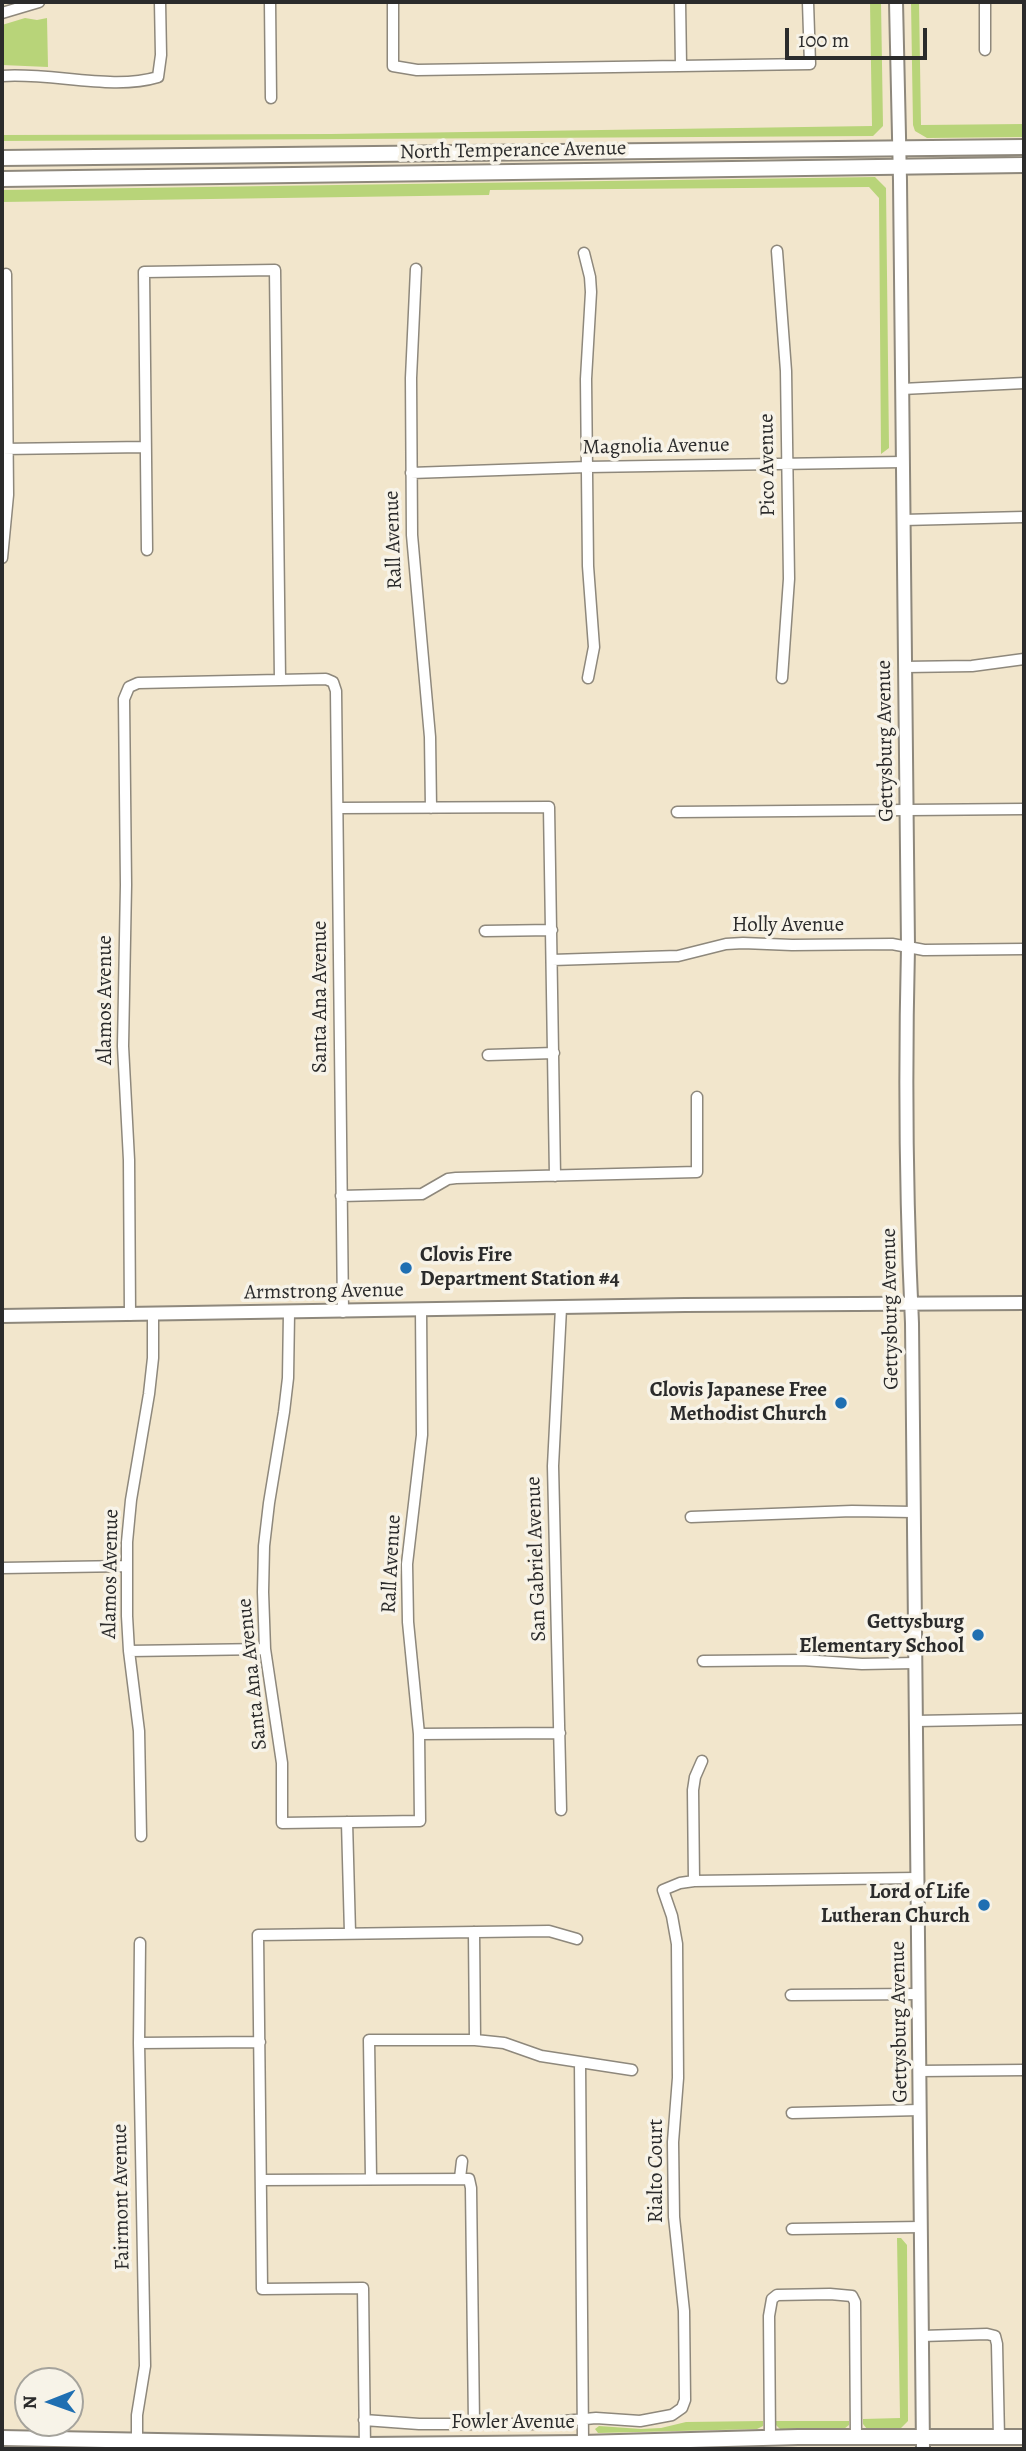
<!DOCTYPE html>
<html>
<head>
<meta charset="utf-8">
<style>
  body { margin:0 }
  #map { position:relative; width:1026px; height:2451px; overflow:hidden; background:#f2e6cc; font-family:Alegreya,serif }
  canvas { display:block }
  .frame { position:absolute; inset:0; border:4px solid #2b2b2b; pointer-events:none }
  .north { position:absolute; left:14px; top:2367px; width:70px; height:70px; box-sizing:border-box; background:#f7f3e8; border:2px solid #a5a39c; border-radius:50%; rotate:269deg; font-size:19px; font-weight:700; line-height:28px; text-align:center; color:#2b2b2b }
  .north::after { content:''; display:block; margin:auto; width:24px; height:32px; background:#1f6fb2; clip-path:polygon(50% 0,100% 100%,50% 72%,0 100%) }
  .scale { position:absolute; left:785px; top:28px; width:142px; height:32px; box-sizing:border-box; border:4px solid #2b2b2b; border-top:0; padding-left:9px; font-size:21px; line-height:24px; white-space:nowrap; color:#2b2b2b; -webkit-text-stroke:5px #f7f3e8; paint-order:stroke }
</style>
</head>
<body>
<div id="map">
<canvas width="1026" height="2451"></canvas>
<div class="frame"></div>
<div class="north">N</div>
<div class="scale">100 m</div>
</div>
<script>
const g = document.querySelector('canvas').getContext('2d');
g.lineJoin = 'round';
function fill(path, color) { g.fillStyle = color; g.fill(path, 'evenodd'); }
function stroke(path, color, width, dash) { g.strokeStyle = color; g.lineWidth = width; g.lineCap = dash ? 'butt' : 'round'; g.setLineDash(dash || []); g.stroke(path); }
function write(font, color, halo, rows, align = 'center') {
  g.font = font + ' Alegreya,serif'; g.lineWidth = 7; g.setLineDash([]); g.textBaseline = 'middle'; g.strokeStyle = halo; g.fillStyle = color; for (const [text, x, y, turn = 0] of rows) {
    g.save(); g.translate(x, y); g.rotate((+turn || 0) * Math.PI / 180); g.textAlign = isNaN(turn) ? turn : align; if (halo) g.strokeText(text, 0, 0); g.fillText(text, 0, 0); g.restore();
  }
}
fill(new Path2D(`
  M 870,2 L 881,2 L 883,126 L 873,136 L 2,141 L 2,135 L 331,134 L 872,126 Z
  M 911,2 L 919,2 L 921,125 L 1024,124 L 1024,137 L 927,138 L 915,131 L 913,125 Z
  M 25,18 L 37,20 L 47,18 L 48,67 L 2,65 L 2,25 Z
  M 875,177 L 886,188 L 889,448 L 881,454 L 879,198 L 869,187 L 490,190 L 489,195 L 2,202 L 2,190 Z
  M 897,2238 L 901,2238 L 907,2245 L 908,2421 L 901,2428 L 867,2429 L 863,2424 L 863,2419 L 900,2418 Z
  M 763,2421 L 763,2426 L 757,2429 L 598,2433 L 595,2429 L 599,2426 L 641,2429 L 661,2428 L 686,2422 Z
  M 776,2421 L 849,2421 L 849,2425 L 844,2429 L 781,2430 L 776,2425 Z`), '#b8d479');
const minor = new Path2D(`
  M 270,2 L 271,98
  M 393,2 L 393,66 L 417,70 L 810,64 L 808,2
  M 680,2 L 681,65
  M 985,2 L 985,50
  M 2,13 L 39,2
  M 2,76 C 51,72 112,91 158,77 L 161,55 L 160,2
  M 777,251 L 786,371 L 789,579 L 782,678
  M 584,253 L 590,277 L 591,292 L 586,379 L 588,566 L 594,647 L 588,678
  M 416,269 L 411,378 L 412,535 L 430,737 L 431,808
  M 902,389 L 1024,383
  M 2,449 L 145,447
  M 411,473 L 587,467 L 903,462
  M 903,520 L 1024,517
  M 147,550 L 144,272 L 275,270 L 280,680
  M 2,558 L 8,495 L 6,274
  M 905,667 L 972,666 L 1024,659
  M 339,808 L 549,807 L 555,1176
  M 677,812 L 1024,809
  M 485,931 L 552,930
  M 552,960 L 678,956 L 726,944 L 743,943 L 792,945 L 892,944 L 924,950 L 1024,949
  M 488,1055 L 554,1053
  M 341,1196 L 422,1194 L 448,1179 L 456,1178 L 697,1172 L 697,1097
  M 561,1308 L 553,1466 L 561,1810
  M 289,1313 L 288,1378 L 284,1412 L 269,1503 L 264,1546 L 263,1592 L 265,1649 L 282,1763 L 282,1823 L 420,1821 L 419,1734 L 408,1622 L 407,1564 L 422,1435 L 421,1309
  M 130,1315 L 129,1160 L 123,1046 L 126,885 L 124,699 L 129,687 L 138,683 L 326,679 L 333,682 L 336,691 L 343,1312
  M 691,1517 L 852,1511 L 913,1512
  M 2,1568 L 127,1566
  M 129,1651 L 265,1649
  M 703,1661 L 802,1660 L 862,1664 L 915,1663
  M 916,1721 L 1024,1719
  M 419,1734 L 560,1733
  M 347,1822 L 350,1933
  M 141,1836 L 139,1731 L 129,1651 L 127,1616 L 127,1542 L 131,1500 L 149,1394 L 153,1358 L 153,1315
  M 694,1881 L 693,1790 L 695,1777 L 702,1761
  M 474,1932 L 475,2040
  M 791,1995 L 919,1994
  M 139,2043 L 260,2042
  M 580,2062 L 583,2443
  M 919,2071 L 1024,2070
  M 792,2113 L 920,2110
  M 371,2178 L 369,2040 L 475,2040 L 504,2043 L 541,2056 L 632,2070
  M 460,2178 L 462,2161
  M 261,2180 L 469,2179 L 471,2188 L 474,2424
  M 792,2229 L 921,2227
  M 922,2336 L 987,2334 L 995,2336 L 997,2344 L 999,2438
  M 364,2420 L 419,2424 L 531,2424 L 596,2418 L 640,2421 L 672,2415 L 682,2408 L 685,2400 L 684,2311 L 674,2217 L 673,2142 L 678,2078 L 677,1944 L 672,1916 L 663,1890 L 680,1883 L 694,1881 L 917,1878
  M 770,2439 L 769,2316 L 772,2299 L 777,2295 L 830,2294 L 852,2296 L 855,2302 L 856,2439
  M 137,2449 L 137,2415 L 145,2366 L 139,2043 L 140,1943
  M 365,2449 L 363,2288 L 262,2289 L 258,1935 L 549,1931 L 577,1939`);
const tertiary = new Path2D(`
  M 896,2 L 900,181 L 908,947 C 905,1072 906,1198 912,1323 L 923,2449
  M 2,1316 L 685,1305 L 1024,1303`);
const secondary = new Path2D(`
  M 2,158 L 1024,147
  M 2,179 L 1024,165
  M 2,2438 L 365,2445 L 583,2443 L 798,2437 L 1024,2437`);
stroke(minor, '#8e887c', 13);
stroke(tertiary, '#8e887c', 16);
stroke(secondary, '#8e887c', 18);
stroke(minor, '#fff', 10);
stroke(tertiary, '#fff', 12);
stroke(secondary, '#fff', 14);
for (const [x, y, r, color] of [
  [406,1268,7,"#1f6fb2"],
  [841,1403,7,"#1f6fb2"],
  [978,1635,7,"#1f6fb2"],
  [984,1905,7,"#1f6fb2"]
]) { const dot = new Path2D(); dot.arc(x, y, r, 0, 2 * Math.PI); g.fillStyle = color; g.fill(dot); stroke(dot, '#f7f3e8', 2.5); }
write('21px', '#2b2b2b', '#f7f3e8', [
  ["North Temperance Avenue",513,151,-1],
  ["Magnolia Avenue",656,447,-1],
  ["Pico Avenue",768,465,-91],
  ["Rall Avenue",394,540,-92],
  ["Gettysburg Avenue",886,741,-91],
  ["Holly Avenue",788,926],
  ["Santa Ana Avenue",321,997,-90],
  ["Alamos Avenue",106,1000,-90],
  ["Armstrong Avenue",324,1292,-1],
  ["Gettysburg Avenue",891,1309,-91],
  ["San Gabriel Avenue",537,1559,-92],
  ["Rall Avenue",392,1564,-87],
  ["Alamos Avenue",111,1574,-89],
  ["Santa Ana Avenue",253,1674,-96],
  ["Gettysburg Avenue",900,2022,-91],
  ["Rialto Court",657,2171,-90],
  ["Fairmont Avenue",122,2197,-91],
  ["Fowler Avenue",513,2423]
]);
write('bold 21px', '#2b2b2b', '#f7f3e8', [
  ["Clovis Fire",420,1256,"left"],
  ["Department Station #4",420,1280,"left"],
  ["Clovis Japanese Free",827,1391],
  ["Methodist Church",827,1415],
  ["Gettysburg",964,1623],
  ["Elementary School",964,1647],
  ["Lord of Life",970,1893],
  ["Lutheran Church",970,1917]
], 'right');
</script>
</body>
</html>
